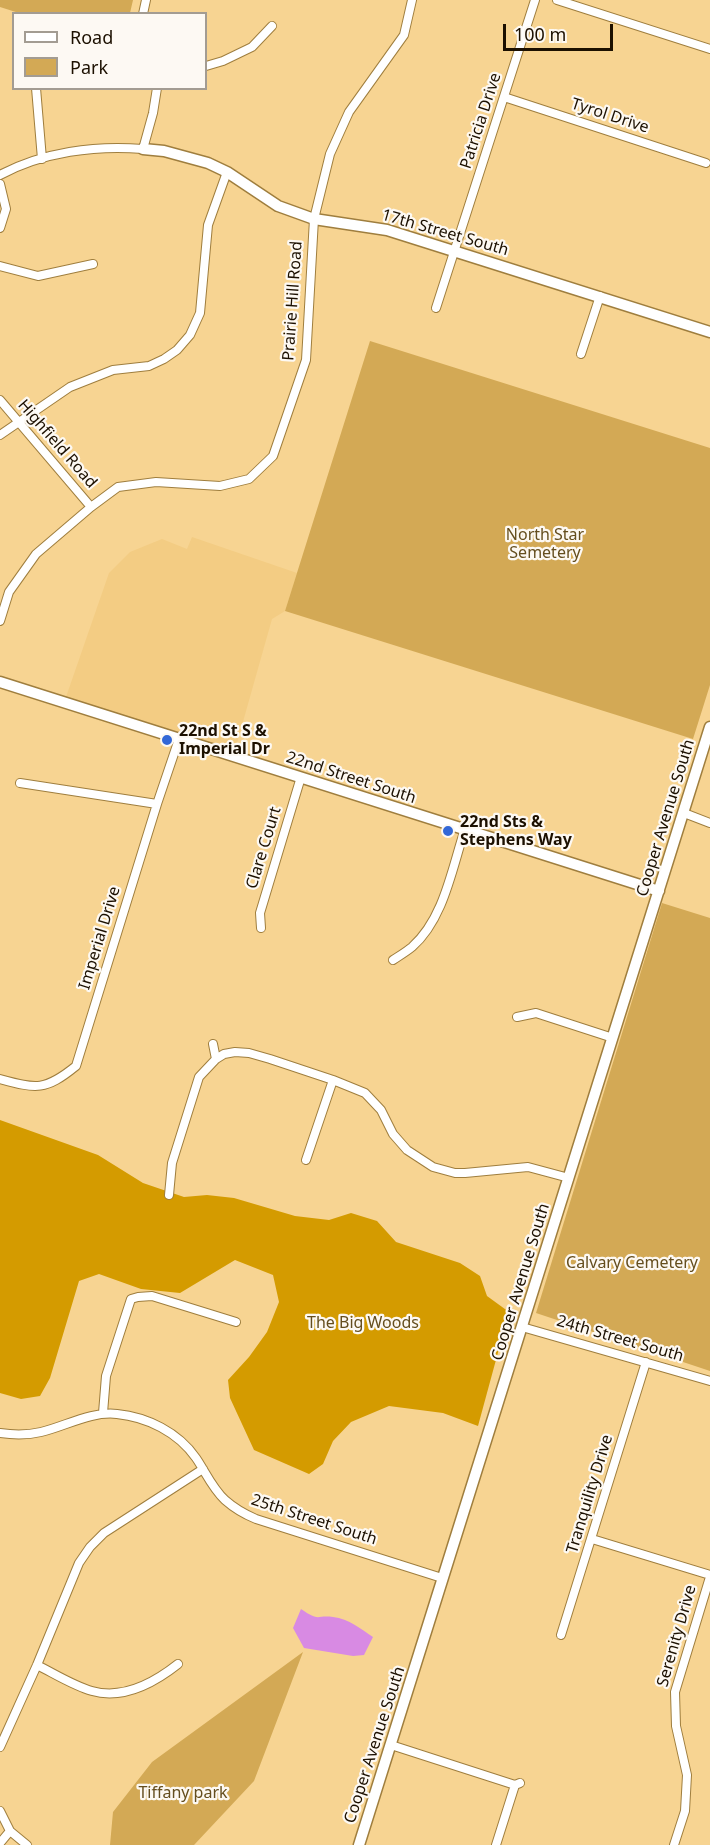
<!DOCTYPE html>
<html>
<head>
<meta charset="utf-8">
<style>
  body { margin:0 }
  #map { position:relative; width:710px; height:1845px; overflow:hidden; background:#f7d492; font-family:"Noto Sans",sans-serif }
  canvas { display:block }
  .legend { position:absolute; left:12px; top:12px; width:195px; height:78px; box-sizing:border-box; background:#fdf9f3; border:2px solid #a39c92; margin:0; padding:8px 10px; list-style:none; font-size:18px; color:#1c1000 }
  .legend li { display:flex; align-items:center; gap:12px; height:30px }
  .legend b { width:30px; border:2px solid #a39c92 }
  .scale { position:absolute; left:503px; top:24px; width:110px; height:27px; box-sizing:border-box; border:3px solid #1c1000; border-top:0; padding-left:8px; font-size:18px; line-height:21px; white-space:nowrap; color:#1c1000; -webkit-text-stroke:4px #fdf9f3; paint-order:stroke }
</style>
</head>
<body>
<div id="map">
<canvas width="710" height="1845"></canvas>
<ul class="legend">
<li><b style="height:8px;background:#fff"></b>Road</li>
<li><b style="height:16px;background:#d3a955"></b>Park</li>
</ul>
<div class="scale">100 m</div>
</div>
<script>
const g = document.querySelector('canvas').getContext('2d');
g.lineJoin = 'round';
function fill(path, color) { g.fillStyle = color; g.fill(path, 'evenodd'); }
function stroke(path, color, width, dash) { g.strokeStyle = color; g.lineWidth = width; g.lineCap = dash ? 'butt' : 'round'; g.setLineDash(dash || []); g.stroke(path); }
function write(font, color, halo, rows, align = 'center') {
  g.font = font + ' "Noto Sans",sans-serif'; g.lineWidth = 4.5; g.setLineDash([]); g.textBaseline = 'middle'; g.strokeStyle = halo; g.fillStyle = color; for (const [text, x, y, turn = 0] of rows) {
    g.save(); g.translate(x, y); g.rotate((+turn || 0) * Math.PI / 180); g.textAlign = isNaN(turn) ? turn : align; if (halo) g.strokeText(text, 0, 0); g.fillText(text, 0, 0); g.restore();
  }
}
fill(new Path2D(`
  M 192,537 L 297,573 L 285,611 L 272,619 L 235,750 L 66,697 L 109,573 L 130,552 L 162,539 L 187,549 Z`), '#f3cc83');
fill(new Path2D(`
  M 0,0 L 133,0 L 130,13 L 19,13 L 0,7 Z
  M 370,341 L 710,448 L 710,685 L 693,739 L 285,611 Z
  M 662,903 L 710,918 L 710,1371 L 536,1313 Z
  M 303,1652 L 254,1781 L 194,1845 L 110,1845 L 113,1812 L 152,1762 Z`), '#d3a955');
fill(new Path2D(`
  M 0,1120 L 98,1155 L 143,1183 L 184,1197 L 207,1195 L 234,1198 L 295,1216 L 329,1220 L 351,1213 L 377,1221 L 396,1242 L 460,1263 L 480,1276 L 487,1296 L 509,1312 L 478,1426 L 443,1413 L 389,1406 L 351,1422 L 333,1441 L 323,1464 L 309,1474 L 254,1450 L 230,1398 L 228,1380 L 249,1357 L 267,1332 L 279,1302 L 273,1275 L 235,1260 L 180,1293 L 141,1289 L 99,1274 L 79,1281 L 50,1378 L 40,1396 L 21,1399 L 0,1393 Z`), '#d49b00');
fill(new Path2D(`
  M 301,1609 C 320,1622 315,1615 333,1617 C 349,1619 361,1629 373,1637 L 364,1655 L 353,1656 L 304,1648 L 293,1628 Z`), '#d88ae3');
const minor = new Path2D(`
  M 557,0 L 710,49
  M 143,14 L 146,0
  M 206,66 L 223,61 L 252,47 L 272,26
  M 36,88 L 42,159
  M 504,97 L 706,163
  M 0,175 C 43,152 95,145 143,149 L 153,113 L 157,88
  M 0,184 L 6,209 L 0,228
  M 0,266 L 38,276 L 93,264
  M 436,308 L 535,0
  M 581,354 L 600,296
  M 0,400 L 91,507
  M 0,435 L 70,387 L 113,370 L 149,366 L 164,359 L 177,350 L 190,335 L 200,313 L 208,225 L 227,172
  M 0,621 L 9,592 L 36,554 L 91,507 L 118,487 L 156,482 L 220,486 L 249,479 L 273,456 L 306,360 L 314,219 L 330,154 L 349,112 L 404,35 L 412,0
  M 20,783 L 157,804
  M 684,813 L 710,823
  M 261,928 L 260,913 L 301,777
  M 393,960 C 399,956 406,952 412,947 C 444,919 452,868 465,829
  M 517,1017 L 536,1013 L 613,1038
  M 213,1044 L 216,1059
  M 0,1079 C 37,1089 45,1091 76,1066 L 157,804 L 179,739
  M 306,1160 L 333,1080
  M 169,1195 L 172,1163 L 199,1077 L 216,1059 L 224,1054 L 235,1052 L 249,1053 L 270,1059 L 333,1080 L 365,1093 L 381,1110 L 393,1134 L 407,1150 L 433,1167 L 455,1173 L 465,1173 L 528,1167 L 569,1178
  M 522,1327 L 710,1381
  M 103,1413 L 106,1376 L 131,1299 L 138,1297 L 152,1296 L 236,1322
  M 0,1433 C 14,1435 28,1435 41,1432 C 66,1426 91,1411 117,1414 C 147,1417 178,1432 196,1458 C 205,1471 212,1488 225,1500 C 234,1508 244,1514 256,1519 L 442,1578
  M 592,1539 L 710,1575
  M 561,1635 L 646,1362
  M 37,1665 C 55,1674 74,1686 92,1691 C 124,1700 154,1683 178,1664
  M 391,1745 L 515,1785
  M 0,1747 L 37,1665 L 79,1563 L 90,1547 L 104,1533 L 203,1469
  M 0,1811 L 10,1831 L 27,1845
  M 0,1843 L 10,1831
  M 496,1845 L 515,1785 L 520,1783
  M 674,1845 L 685,1811 L 687,1775 L 676,1726 L 675,1692 L 710,1577`);
const tertiary = new Path2D(`
  M 143,149 L 164,151 L 208,163 L 227,172 L 278,206 L 314,219 L 387,230 L 710,332
  M 0,682 L 659,891
  M 359,1845 L 710,727`);
stroke(minor, '#9f7e3e', 10);
stroke(tertiary, '#9f7e3e', 13);
stroke(minor, '#fff', 8);
stroke(tertiary, '#fff', 10);
for (const [x, y, r, color] of [
  [167,740,6,"#3368d7"],
  [448,831,6,"#3368d7"]
]) { const dot = new Path2D(); dot.arc(x, y, r, 0, 2 * Math.PI); g.fillStyle = color; g.fill(dot); stroke(dot, '#fdf9f3', 2); }
write('16px', '#1c1000', '#fdf9f3', [
  ["Tyrol Drive",610,116,18],
  ["Patricia Drive",481,121,-72],
  ["17th Street South",445,233,16],
  ["Prairie Hill Road",293,301,-86],
  ["Highfield Road",57,444,49],
  ["22nd Street South",351,778,18],
  ["Cooper Avenue South",666,818,-73],
  ["Clare Court",264,848,-73],
  ["Imperial Drive",100,938,-73],
  ["Cooper Avenue South",521,1282,-73],
  ["24th Street South",620,1339,16],
  ["Tranquility Drive",590,1494,-73],
  ["25th Street South",314,1520,18],
  ["Serenity Drive",677,1636,-74],
  ["Cooper Avenue South",375,1745,-72]
]);
write('16px', '#654e1e', '#fdf9f3', [
  ["North Star",545,535],
  ["Semetery",545,553],
  ["Calvary Cemetery",632,1263],
  ["The Big Woods",363,1323],
  ["Tiffany park",183,1793]
]);
write('bold 16px', '#1c1000', '#fdf9f3', [
  ["22nd St S &",179,731],
  ["Imperial Dr",179,749],
  ["22nd Sts &",460,822],
  ["Stephens Way",460,840]
], 'left');
</script>
</body>
</html>
